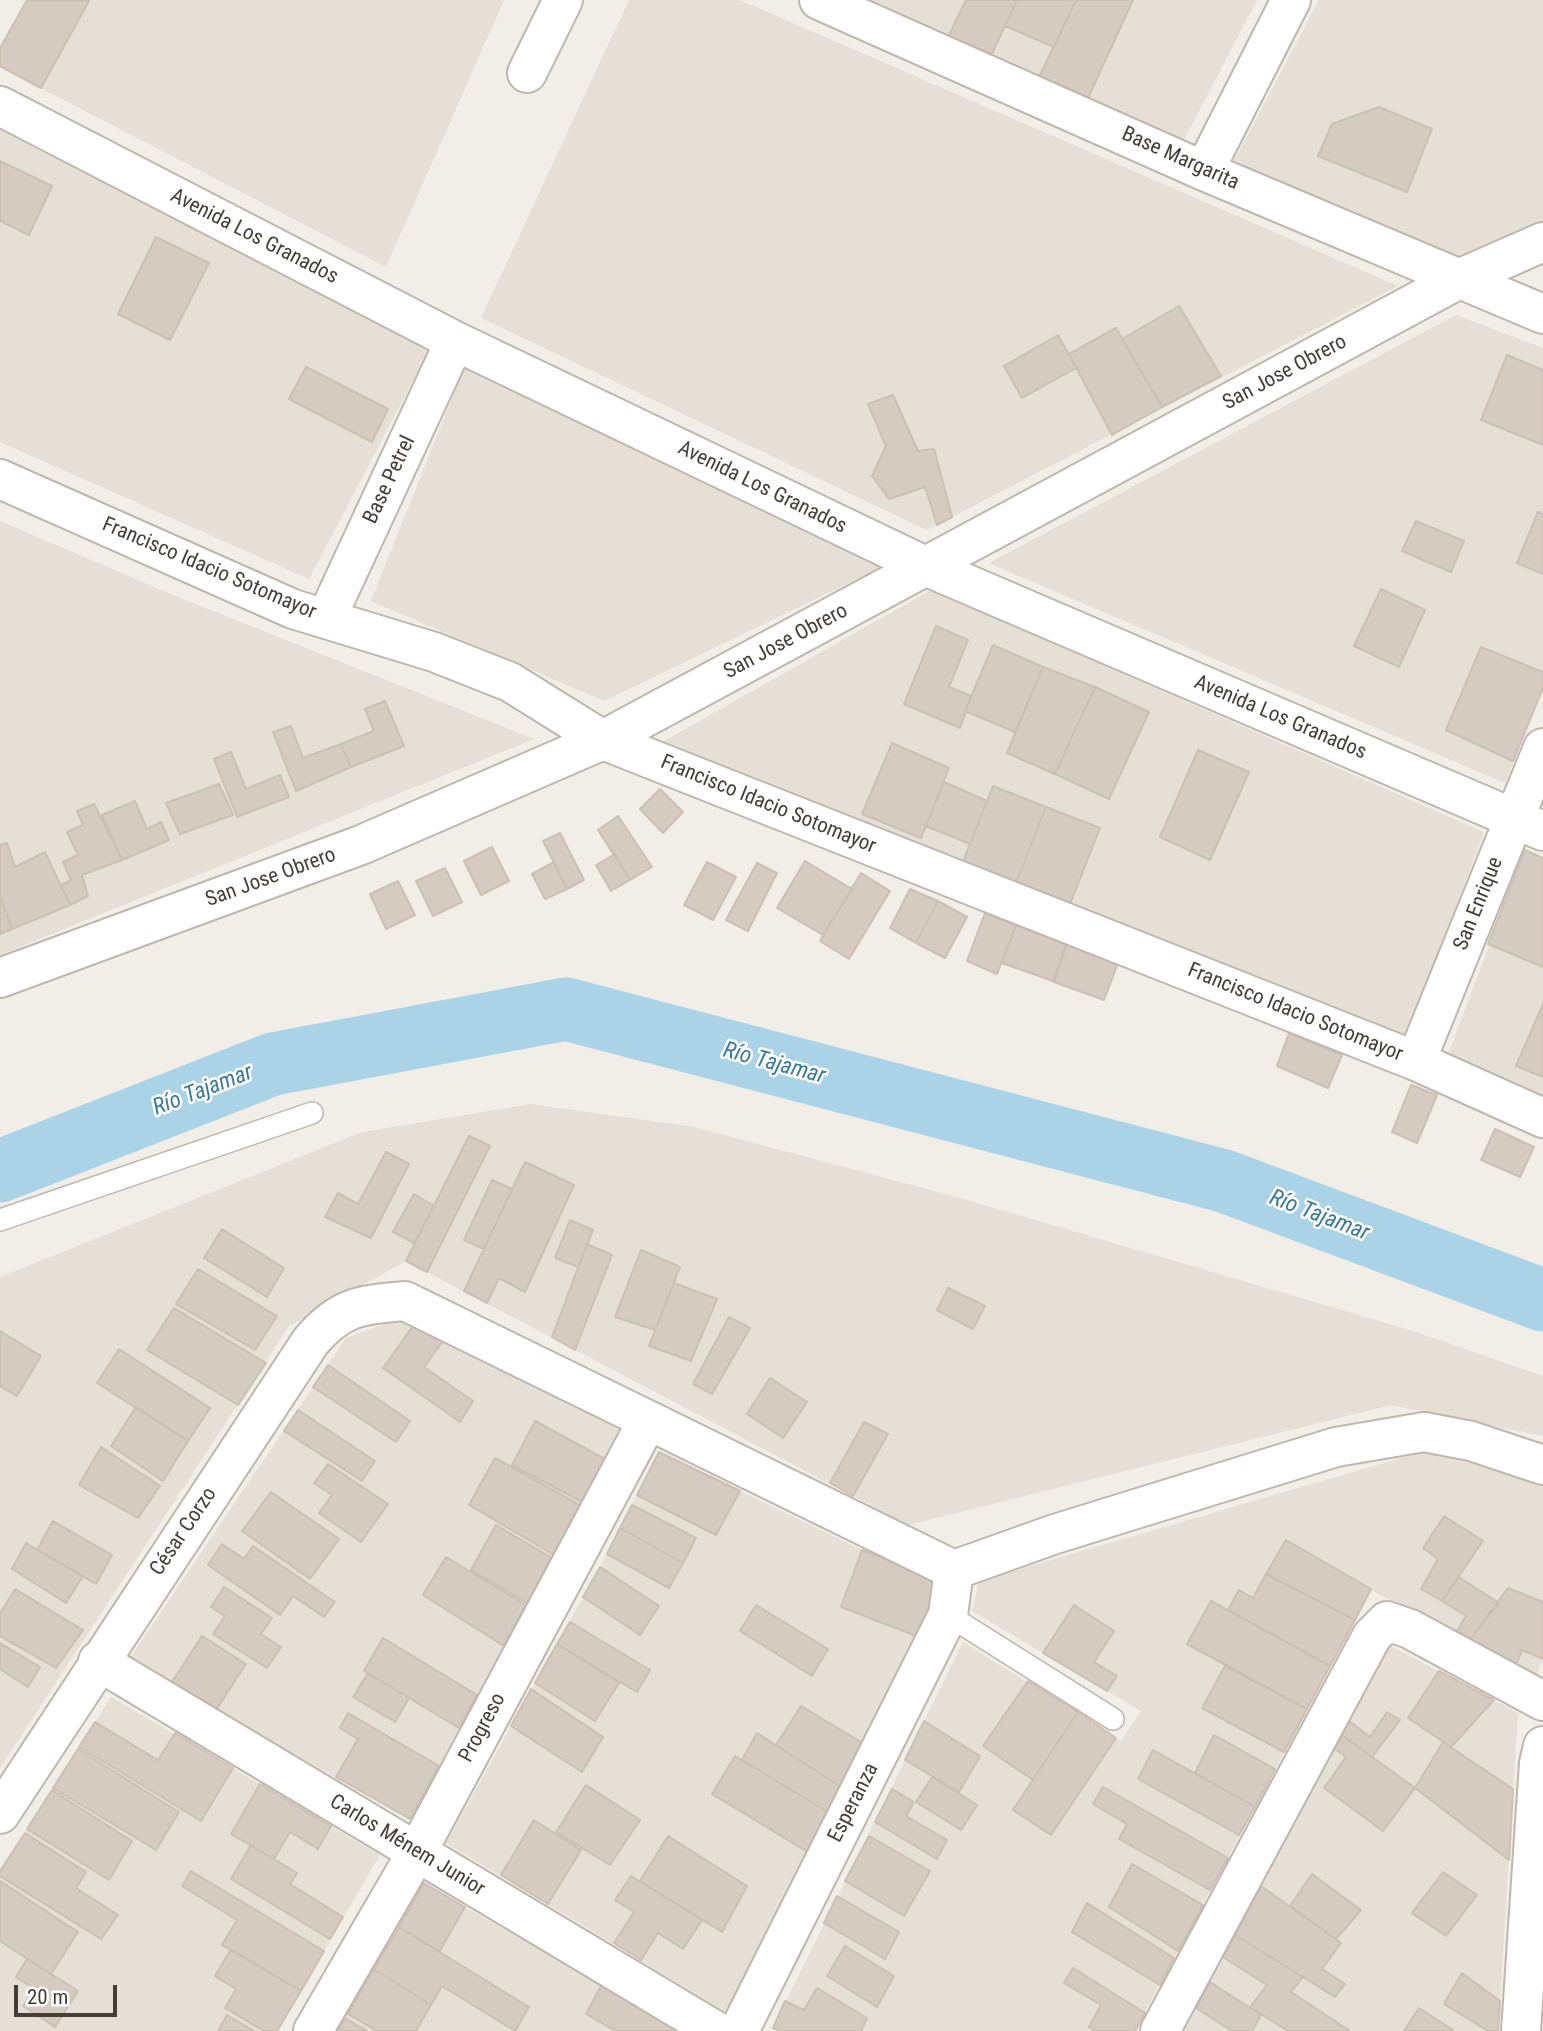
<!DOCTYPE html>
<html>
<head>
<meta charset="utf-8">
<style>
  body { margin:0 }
  #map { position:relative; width:1543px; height:2031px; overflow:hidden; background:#f1ede7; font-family:"Roboto Condensed",sans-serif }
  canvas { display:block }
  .scale { position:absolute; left:14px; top:1985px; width:103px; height:32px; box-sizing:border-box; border:4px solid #443e37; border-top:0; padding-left:9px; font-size:21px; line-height:24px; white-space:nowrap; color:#443e37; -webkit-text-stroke:5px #fff; paint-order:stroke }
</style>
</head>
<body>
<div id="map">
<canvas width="1543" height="2031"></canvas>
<div class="scale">20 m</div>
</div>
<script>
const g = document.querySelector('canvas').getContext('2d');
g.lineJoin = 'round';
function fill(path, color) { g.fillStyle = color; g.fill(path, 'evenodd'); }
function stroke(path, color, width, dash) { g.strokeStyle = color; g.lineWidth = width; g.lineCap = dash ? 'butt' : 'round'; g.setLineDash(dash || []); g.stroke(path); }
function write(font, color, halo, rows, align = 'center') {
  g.font = font + ' "Roboto Condensed",sans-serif'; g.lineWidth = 5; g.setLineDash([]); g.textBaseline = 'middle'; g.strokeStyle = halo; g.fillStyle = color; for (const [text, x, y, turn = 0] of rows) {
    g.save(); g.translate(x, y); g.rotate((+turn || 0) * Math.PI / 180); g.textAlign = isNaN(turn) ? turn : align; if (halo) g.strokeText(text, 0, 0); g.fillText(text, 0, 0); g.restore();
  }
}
fill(new Path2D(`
  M 27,0 L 504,0 L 386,267 L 0,67 L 0,48 Z
  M 629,0 L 740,0 L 1398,286 L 927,530 L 481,318 Z
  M 863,0 L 1257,0 L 1184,140 Z
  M 1319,0 L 1543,0 L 1543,220 L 1459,258 L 1234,161 Z
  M 0,130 L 429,350 L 309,579 L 0,442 Z
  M 1456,315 L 1543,348 L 1543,688 L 1505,783 L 989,563 Z
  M 464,368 L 882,567 L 604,701 L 371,601 Z
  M 0,521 L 178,597 L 534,739 L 0,955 Z
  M 931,590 L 1484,832 L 1405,1040 L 659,744 Z
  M 1525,850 L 1543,858 L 1543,1097 L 1447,1057 Z
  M 530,1104 L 694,1127 L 960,1198 L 1413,1331 L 1543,1376 L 1543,1436 L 1391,1405 L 908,1525 L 406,1261 L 289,1326 L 0,1768 L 0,1277 L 362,1132 Z
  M 398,1319 L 621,1430 L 410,1819 L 128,1661 L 346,1338 Z
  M 659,1452 L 862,1550 L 941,1580 L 919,1637 L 731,2015 L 446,1843 L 607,1554 Z
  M 1422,1452 L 1543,1481 L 1543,1659 L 1536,1676 L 1371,1590 L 1135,2031 L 779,2031 L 773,2028 L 963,1642 L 1121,1741 L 1141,1711 L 972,1611 L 979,1581 Z
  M 1389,1645 L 1518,1713 L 1498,2031 L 1184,2031 Z
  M 111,1697 L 380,1855 L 277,2031 L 0,2031 L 0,1871 Z
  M 465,1907 L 602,1984 L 683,2031 L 338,2031 L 399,1927 Z`), '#e5dfd6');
stroke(new Path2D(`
  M 0,1171 L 273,1064 L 566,1009 L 1224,1181 L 1543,1300`), '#aad3e8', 63);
const building = new Path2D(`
  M 27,0 L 89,1 L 41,88 L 0,66 L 0,48 Z
  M 966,0 L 1017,0 L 991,56 L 948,37 Z
  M 1017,0 L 1076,0 L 1054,47 L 1005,26 Z
  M 1076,0 L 1133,0 L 1088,98 L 1039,77 Z
  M 1379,107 L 1432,129 L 1407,192 L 1318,156 L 1332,124 Z
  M 0,161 L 52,186 L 29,235 L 0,221 Z
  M 156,237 L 209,263 L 170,340 L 118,314 Z
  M 1179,306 L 1221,376 L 1162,407 L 1122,339 Z
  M 1116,328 L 1162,407 L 1112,435 L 1069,354 Z
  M 1058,335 L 1076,368 L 1022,398 L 1004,366 Z
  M 1507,355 L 1543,370 L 1543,445 L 1481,420 Z
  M 306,367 L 388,409 L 372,442 L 289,399 Z
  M 893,395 L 918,451 L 934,449 L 952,517 L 937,525 L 925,487 L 889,499 L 872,476 L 886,446 L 868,404 Z
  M 1538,512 L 1543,514 L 1543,574 L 1517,563 Z
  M 1416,521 L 1464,541 L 1451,572 L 1402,551 Z
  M 1381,589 L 1425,610 L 1399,667 L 1354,646 Z
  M 936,626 L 968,640 L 949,687 L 971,696 L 960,728 L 904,704 Z
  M 993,645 L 1043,667 L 1015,732 L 965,711 Z
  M 1481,647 L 1543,672 L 1543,688 L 1513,761 L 1446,730 Z
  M 1043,667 L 1095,687 L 1055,774 L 1007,753 Z
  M 1095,687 L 1149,712 L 1109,799 L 1055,774 Z
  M 385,701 L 404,746 L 351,767 L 341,744 L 374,731 L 365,709 Z
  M 291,726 L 303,758 L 341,744 L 351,767 L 296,791 L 273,732 Z
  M 892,743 L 949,768 L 921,838 L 862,814 Z
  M 1198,750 L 1249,772 L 1210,860 L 1160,837 Z
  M 231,752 L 246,789 L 280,775 L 289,797 L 237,817 L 214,759 Z
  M 944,782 L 987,801 L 970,844 L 926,826 Z
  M 219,784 L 233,815 L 180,834 L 166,803 Z
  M 993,786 L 1046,807 L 1016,883 L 963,862 Z
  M 660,789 L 683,812 L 663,833 L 640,809 Z
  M 135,801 L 147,829 L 161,822 L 169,840 L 122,860 L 102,815 Z
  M 94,804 L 122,860 L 82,875 L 88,896 L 70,905 L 61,885 L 71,880 L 63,862 L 78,855 L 67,832 L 83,825 L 77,811 Z
  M 1046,807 L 1100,828 L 1070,904 L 1016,883 Z
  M 618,816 L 652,867 L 630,880 L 598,830 Z
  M 560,833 L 584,880 L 567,889 L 543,841 Z
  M 7,843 L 15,867 L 45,852 L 70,905 L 12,929 L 0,896 L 0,845 Z
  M 492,847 L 509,881 L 481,895 L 464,861 Z
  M 1525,850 L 1543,858 L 1543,967 L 1488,944 Z
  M 615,854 L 630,880 L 611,891 L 596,865 Z
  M 805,861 L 852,889 L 823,935 L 777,908 Z
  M 554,862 L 567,889 L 545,899 L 532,874 Z
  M 707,862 L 736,877 L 713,920 L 684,905 Z
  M 757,863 L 777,873 L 748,931 L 726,920 Z
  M 445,868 L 462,902 L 433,916 L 416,881 Z
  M 861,873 L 890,891 L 849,959 L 820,941 Z
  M 398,881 L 415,915 L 386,929 L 370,894 Z
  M 910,889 L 938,901 L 916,943 L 890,928 Z
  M 0,896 L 12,929 L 0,934 Z
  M 938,901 L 967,917 L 945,958 L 916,943 Z
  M 985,913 L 1016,925 L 997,974 L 967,961 Z
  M 1016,925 L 1066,944 L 1053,981 L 1002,963 Z
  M 1067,944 L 1118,963 L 1104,1000 L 1054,982 Z
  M 1543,1004 L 1543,1077 L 1516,1066 Z
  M 1289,1033 L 1342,1055 L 1328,1088 L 1277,1066 Z
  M 1411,1085 L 1437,1095 L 1417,1143 L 1392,1132 Z
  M 1495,1129 L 1534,1147 L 1520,1177 L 1481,1160 Z
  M 469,1136 L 490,1146 L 427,1272 L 406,1261 Z
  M 386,1152 L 409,1164 L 371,1238 L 325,1217 L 338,1193 L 358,1204 Z
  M 525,1162 L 574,1185 L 525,1292 L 499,1278 L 487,1303 L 464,1291 Z
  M 492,1180 L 512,1189 L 484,1249 L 464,1240 Z
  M 414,1194 L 434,1206 L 414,1243 L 393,1232 Z
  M 570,1220 L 593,1230 L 578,1267 L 555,1258 Z
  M 222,1229 L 284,1268 L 267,1297 L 204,1258 Z
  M 587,1244 L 612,1255 L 575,1350 L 552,1337 Z
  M 641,1250 L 680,1267 L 655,1330 L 615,1317 Z
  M 198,1269 L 277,1316 L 255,1350 L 176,1304 Z
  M 674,1283 L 717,1299 L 691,1361 L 649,1346 Z
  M 948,1288 L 985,1306 L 973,1329 L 937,1310 Z
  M 174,1308 L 266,1363 L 238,1405 L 147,1350 Z
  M 729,1317 L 750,1328 L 712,1394 L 693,1384 Z
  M 413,1326 L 443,1341 L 424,1367 L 473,1401 L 460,1422 L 383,1368 Z
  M 0,1331 L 41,1356 L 17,1396 L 0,1386 Z
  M 119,1349 L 210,1408 L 188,1441 L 97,1383 Z
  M 328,1365 L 410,1421 L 396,1442 L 313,1387 Z
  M 770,1378 L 807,1402 L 783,1438 L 747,1414 Z
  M 136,1407 L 188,1441 L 163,1481 L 111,1446 Z
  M 298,1410 L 375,1461 L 362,1481 L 284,1431 Z
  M 535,1421 L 605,1459 L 582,1502 L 512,1465 Z
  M 864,1422 L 888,1434 L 853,1496 L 830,1483 Z
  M 101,1447 L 160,1486 L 138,1518 L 79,1485 Z
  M 659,1452 L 740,1491 L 716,1535 L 637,1495 Z
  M 495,1458 L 580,1505 L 554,1555 L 469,1505 Z
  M 328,1464 L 388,1504 L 361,1542 L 319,1513 L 332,1495 L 314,1483 Z
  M 271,1492 L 339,1539 L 310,1579 L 242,1531 Z
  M 632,1505 L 696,1538 L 683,1563 L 620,1528 Z
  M 1444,1516 L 1483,1541 L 1442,1601 L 1421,1589 L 1438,1559 L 1423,1548 Z
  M 53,1521 L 112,1555 L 96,1584 L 37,1550 Z
  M 496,1525 L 552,1558 L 527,1603 L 471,1570 Z
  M 620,1528 L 683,1563 L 669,1588 L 607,1554 Z
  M 1286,1540 L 1371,1589 L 1355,1620 L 1266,1574 Z
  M 26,1543 L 83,1576 L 66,1603 L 12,1569 Z
  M 222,1544 L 244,1559 L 253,1546 L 335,1602 L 324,1617 L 293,1596 L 280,1615 L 208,1565 Z
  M 862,1550 L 941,1580 L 919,1637 L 841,1607 Z
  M 446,1557 L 526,1605 L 504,1646 L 423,1595 Z
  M 600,1567 L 659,1606 L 640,1635 L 583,1597 Z
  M 1266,1574 L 1355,1620 L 1330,1666 L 1228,1610 L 1239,1590 L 1253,1598 Z
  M 1459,1577 L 1499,1603 L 1469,1641 L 1455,1634 L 1466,1616 L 1442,1601 Z
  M 224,1587 L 272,1618 L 261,1634 L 281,1647 L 267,1668 L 213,1634 L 225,1616 L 211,1607 Z
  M 1508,1588 L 1543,1602 L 1543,1659 L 1522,1650 L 1516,1666 L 1469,1641 Z
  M 15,1589 L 83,1630 L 56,1668 L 0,1636 L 0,1614 Z
  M 1211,1601 L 1330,1666 L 1307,1709 L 1187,1644 Z
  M 756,1605 L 828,1649 L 812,1676 L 740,1631 Z
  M 1074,1605 L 1114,1631 L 1094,1662 L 1117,1676 L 1107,1691 L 1043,1653 Z
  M 570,1622 L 650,1670 L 637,1692 L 557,1644 Z
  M 202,1636 L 246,1664 L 216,1710 L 170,1685 Z
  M 383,1638 L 477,1695 L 459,1728 L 364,1671 Z
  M 0,1643 L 40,1667 L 28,1687 L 0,1669 Z
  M 557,1644 L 619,1683 L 595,1721 L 535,1683 Z
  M 1225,1666 L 1307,1709 L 1284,1752 L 1202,1708 Z
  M 1439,1671 L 1494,1700 L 1451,1747 L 1408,1718 Z
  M 368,1673 L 409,1698 L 395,1722 L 353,1697 Z
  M 1028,1681 L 1078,1712 L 1033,1780 L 983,1746 Z
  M 531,1689 L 603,1737 L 582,1772 L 511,1726 Z
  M 801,1706 L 866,1745 L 844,1789 L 776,1745 Z
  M 1078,1712 L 1116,1738 L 1051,1835 L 1013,1810 Z
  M 1387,1712 L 1400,1720 L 1372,1757 L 1342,1735 L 1348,1720 L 1370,1737 Z
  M 348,1713 L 439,1766 L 410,1819 L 336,1777 L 358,1739 L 340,1728 Z
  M 924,1721 L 980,1756 L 959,1792 L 905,1760 Z
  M 95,1722 L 158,1760 L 175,1733 L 233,1768 L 201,1821 L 79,1747 Z
  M 757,1733 L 844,1789 L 831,1814 L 742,1760 Z
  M 1214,1735 L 1275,1769 L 1255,1807 L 1195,1773 Z
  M 1342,1735 L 1415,1788 L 1383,1831 L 1324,1788 L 1346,1757 L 1334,1748 Z
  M 1443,1742 L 1513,1789 L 1509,1860 L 1415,1788 Z
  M 78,1749 L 179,1812 L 156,1850 L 53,1788 Z
  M 1153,1750 L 1255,1807 L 1239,1835 L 1138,1779 Z
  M 735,1756 L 831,1814 L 811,1854 L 712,1794 Z
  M 932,1777 L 977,1805 L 961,1830 L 916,1802 Z
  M 260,1784 L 331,1826 L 318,1849 L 290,1832 L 274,1859 L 231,1834 Z
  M 586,1785 L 640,1820 L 610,1865 L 556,1832 Z
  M 1103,1787 L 1228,1858 L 1210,1890 L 1119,1839 L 1127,1824 L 1093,1804 Z
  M 892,1789 L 914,1802 L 906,1816 L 947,1840 L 937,1859 L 875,1822 Z
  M 52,1790 L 132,1841 L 109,1880 L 27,1829 Z
  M 534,1820 L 581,1850 L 548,1904 L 501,1875 Z
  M 25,1833 L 86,1872 L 76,1888 L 118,1915 L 101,1939 L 0,1876 L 0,1871 Z
  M 668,1836 L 747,1886 L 722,1932 L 640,1881 Z
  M 869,1836 L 930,1871 L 904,1916 L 845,1881 Z
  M 251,1845 L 297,1873 L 290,1884 L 343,1917 L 330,1939 L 231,1879 Z
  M 1132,1864 L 1203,1905 L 1178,1951 L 1109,1907 Z
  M 191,1871 L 324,1951 L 301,1991 L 222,1945 L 237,1920 L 182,1886 Z
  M 1443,1872 L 1477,1895 L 1446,1936 L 1412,1913 Z
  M 1312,1874 L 1361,1910 L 1336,1939 L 1290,1906 Z
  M 631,1876 L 702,1920 L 683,1949 L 658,1933 L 641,1960 L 614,1943 L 634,1912 L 615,1900 Z
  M 0,1881 L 78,1932 L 51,1974 L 0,1941 Z
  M 424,1883 L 465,1907 L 439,1952 L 399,1927 Z
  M 1261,1886 L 1341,1943 L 1322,1969 L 1345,1984 L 1335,1997 L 1235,1935 Z
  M 837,1896 L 899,1932 L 885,1959 L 824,1923 Z
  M 1087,1903 L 1174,1958 L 1160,1985 L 1072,1932 Z
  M 399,1927 L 529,2007 L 515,2031 L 442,1986 L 431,2005 L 374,1969 Z
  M 1235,1935 L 1303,1977 L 1291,1992 L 1350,2031 L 1288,2031 L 1250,2007 L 1267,1985 L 1223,1957 Z
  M 845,1946 L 894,1976 L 877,2007 L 827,1976 Z
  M 231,1949 L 301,1991 L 277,2031 L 264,2031 L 225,2008 L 236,1989 L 215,1976 Z
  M 27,1959 L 78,1991 L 55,2027 L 23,2006 L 35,1989 L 16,1977 Z
  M 1073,1968 L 1145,2013 L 1135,2031 L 1095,2031 L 1089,2027 L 1101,2005 L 1064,1983 Z
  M 374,1969 L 431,2005 L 416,2031 L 377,2031 L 348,2014 Z
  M 1462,1973 L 1500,2001 L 1498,2031 L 1488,2031 L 1444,2004 Z
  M 1210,1982 L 1261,2015 L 1252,2031 L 1232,2031 L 1196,2008 Z
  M 602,1984 L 683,2031 L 616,2031 L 586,2014 Z
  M 817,1988 L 867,2018 L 861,2031 L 779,2031 L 773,2028 L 785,2001 L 804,2010 Z
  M 1419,2008 L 1453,2030 L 1452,2031 L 1404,2031 Z
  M 227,2015 L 254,2031 L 218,2031 Z
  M 345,2018 L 367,2031 L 338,2031 Z`);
fill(building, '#d5cbc1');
stroke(building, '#ccc0b2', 2);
const service = new Path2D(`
  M 0,1220 L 312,1113
  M 948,1615 L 1113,1719`);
const minor = new Path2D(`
  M 819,0 L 1204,171 L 1543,314
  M 527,73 L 563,0
  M 0,106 L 455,341 L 925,566 L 1543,831
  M 1204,171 L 1291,0
  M 0,479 L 293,609 L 434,652 L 510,682 L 603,740 L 1416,1061 L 1543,1118
  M 326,619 L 455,341
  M 0,978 L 361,845 L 603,740 L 1461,278 L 1543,242
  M 1416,1061 L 1543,748
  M 98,1661 L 716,2031
  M 0,1814 L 311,1341 C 341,1306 360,1305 405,1301 L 954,1570 L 1055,1534 L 1336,1447 L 1424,1432 L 1471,1441 L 1543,1465
  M 313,2031 L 417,1852 L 647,1422
  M 739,2031 L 948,1615 L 954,1570
  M 1160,2031 L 1372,1636 L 1387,1621 L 1410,1629 L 1543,1701
  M 1521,2031 L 1539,1763 L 1543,1746`);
stroke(service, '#bfb7ae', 24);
stroke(minor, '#bfb7ae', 42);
stroke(service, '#fff', 21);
stroke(minor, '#fff', 38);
write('21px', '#443e37', '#fff', [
  ["Base Margarita",1180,159,24],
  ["Avenida Los Granados",254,237,27],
  ["San Jose Obrero",1285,373,-28],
  ["Base Petrel",390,480,-65],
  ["Avenida Los Granados",762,488,26],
  ["Francisco Idacio Sotomayor",209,569,23],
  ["San Jose Obrero",786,642,-28],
  ["Avenida Los Granados",1280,718,23],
  ["Francisco Idacio Sotomayor",768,805,22],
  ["San Jose Obrero",271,878,-20],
  ["San Enrique",1479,904,-68],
  ["Francisco Idacio Sotomayor",1295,1013,22],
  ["César Corzo",184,1532,-56],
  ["Progreso",483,1728,-62],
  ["Esperanza",854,1803,-63],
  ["Carlos Ménem Junior",407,1846,31]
]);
write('italic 23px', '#3a7a9c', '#fff', [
  ["Río Tajamar",774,1064,15],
  ["Río Tajamar",203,1091,-21],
  ["Río Tajamar",1319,1216,21]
]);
</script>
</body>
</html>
